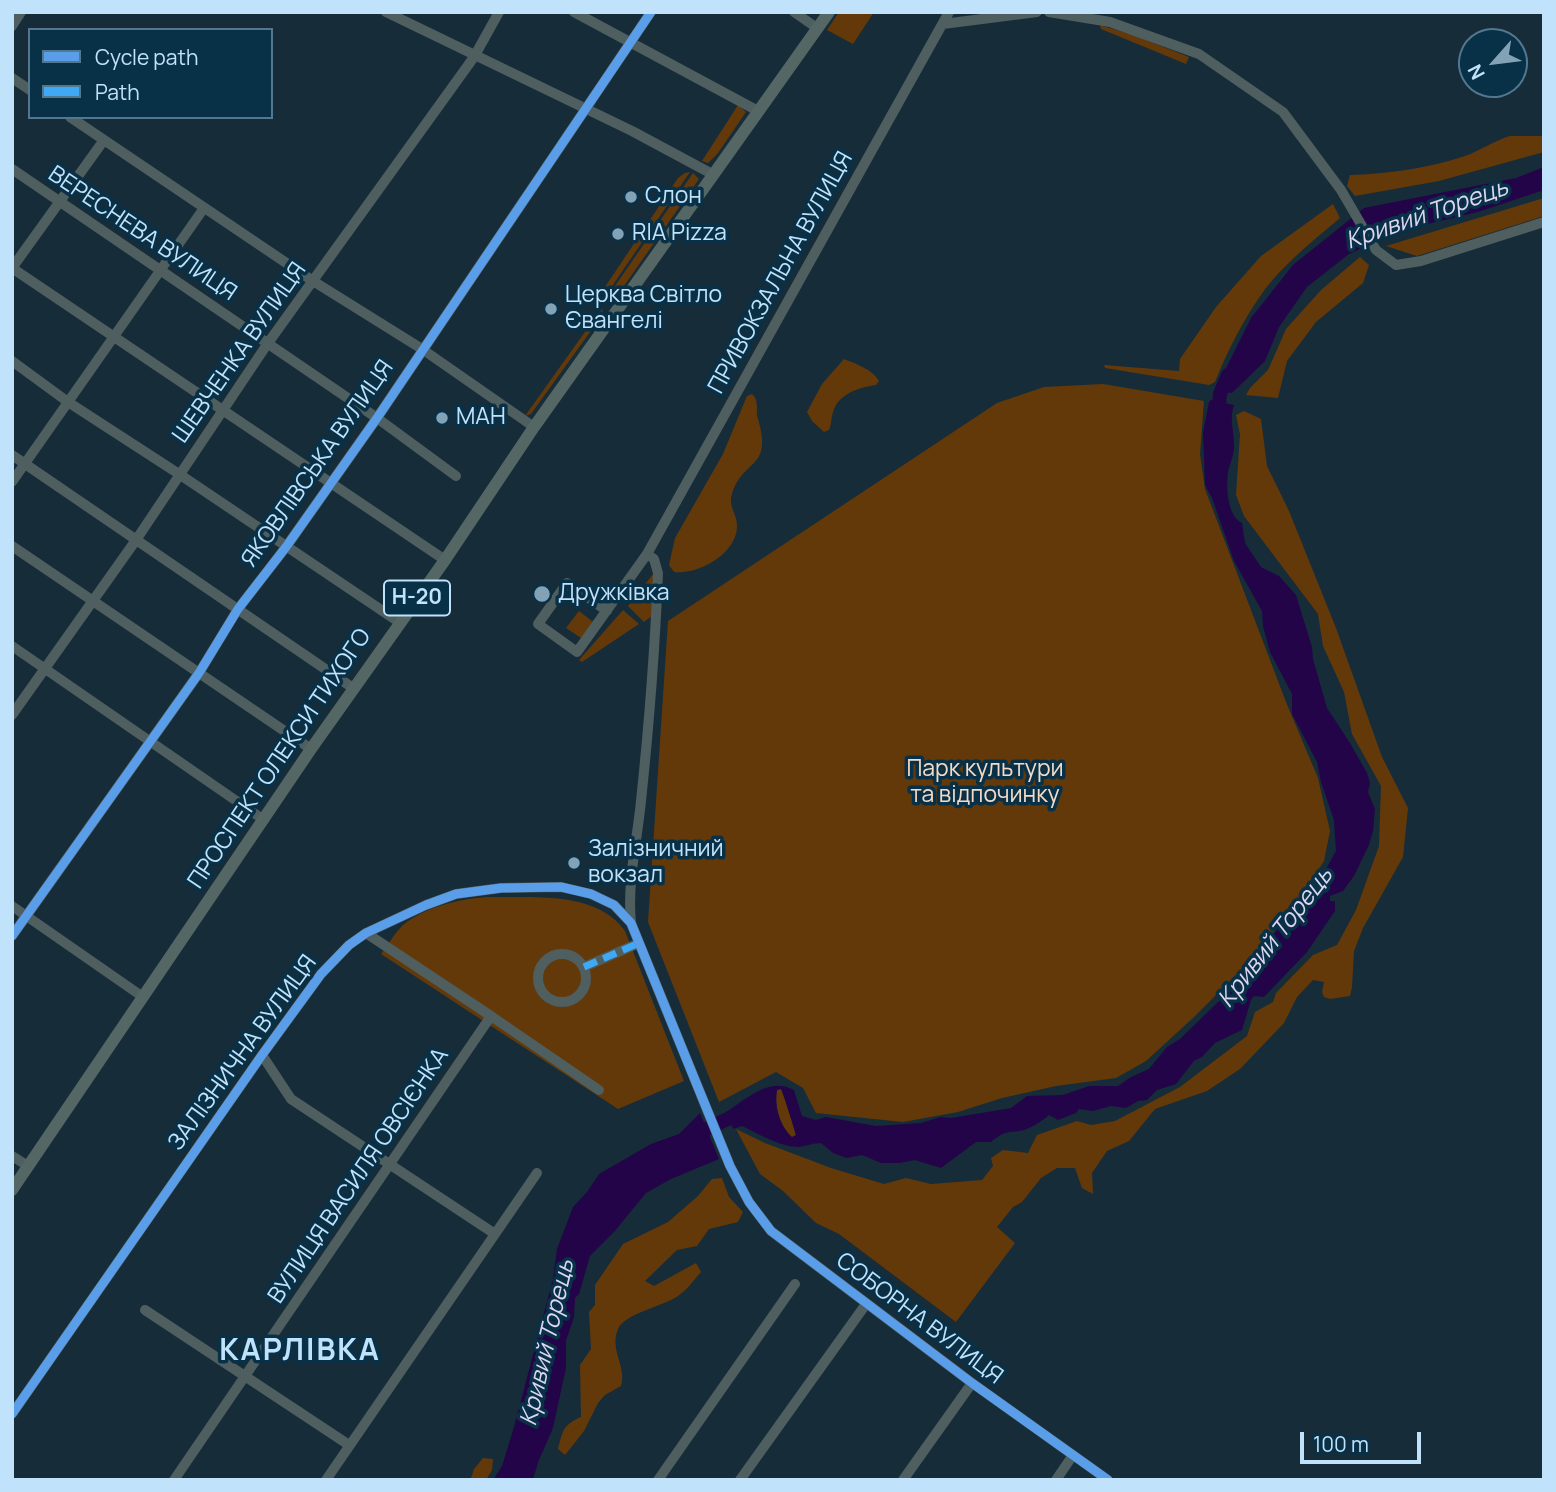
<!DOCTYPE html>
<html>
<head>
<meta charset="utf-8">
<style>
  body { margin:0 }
  #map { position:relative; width:1556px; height:1492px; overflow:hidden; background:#162c39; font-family:Manrope,sans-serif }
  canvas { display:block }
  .frame { position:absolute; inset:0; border:14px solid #c0e2fa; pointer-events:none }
  .legend { position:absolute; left:28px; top:28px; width:245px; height:91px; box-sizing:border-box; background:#083047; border:2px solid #52778f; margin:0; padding:9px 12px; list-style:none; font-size:21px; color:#c0e2fa }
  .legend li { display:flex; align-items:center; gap:14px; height:35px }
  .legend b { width:35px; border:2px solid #52778f }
  .north { position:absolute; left:1458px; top:28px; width:70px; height:70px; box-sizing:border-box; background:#083047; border:2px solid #52778f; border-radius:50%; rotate:242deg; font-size:19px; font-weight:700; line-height:28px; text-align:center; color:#c0e2fa }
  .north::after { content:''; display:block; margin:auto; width:24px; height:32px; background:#84a2b6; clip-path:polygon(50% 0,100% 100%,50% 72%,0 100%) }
  .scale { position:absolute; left:1300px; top:1432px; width:121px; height:32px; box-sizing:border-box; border:4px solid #c0e2fa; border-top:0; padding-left:9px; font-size:21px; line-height:24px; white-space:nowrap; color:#c0e2fa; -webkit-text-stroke:5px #083047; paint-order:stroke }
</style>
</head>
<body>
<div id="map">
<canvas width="1556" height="1492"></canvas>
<div class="frame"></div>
<ul class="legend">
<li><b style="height:9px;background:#5a9eea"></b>Cycle path</li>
<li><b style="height:9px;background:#3fa9f5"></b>Path</li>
</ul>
<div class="north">N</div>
<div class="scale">100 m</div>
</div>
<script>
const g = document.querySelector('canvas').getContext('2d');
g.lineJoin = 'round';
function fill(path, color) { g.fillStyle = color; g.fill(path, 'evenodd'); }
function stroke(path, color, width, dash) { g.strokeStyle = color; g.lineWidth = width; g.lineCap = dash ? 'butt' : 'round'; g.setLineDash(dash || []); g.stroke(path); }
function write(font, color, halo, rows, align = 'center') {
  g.font = font + ' Manrope,sans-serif'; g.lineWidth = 7; g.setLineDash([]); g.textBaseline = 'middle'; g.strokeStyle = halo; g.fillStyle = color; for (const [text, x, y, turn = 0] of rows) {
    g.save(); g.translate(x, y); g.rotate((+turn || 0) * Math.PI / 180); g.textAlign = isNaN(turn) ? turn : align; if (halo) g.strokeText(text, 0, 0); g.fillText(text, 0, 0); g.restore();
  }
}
fill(new Path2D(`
  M 839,12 L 874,12 L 853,44 L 827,30 Z
  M 1100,25 L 1133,35 L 1189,57 L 1186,64 L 1101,29 Z
  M 738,105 L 746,112 L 718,153 L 708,163 L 702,161 Z
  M 1510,136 L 1544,136 L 1544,152 L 1439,181 L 1355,196 L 1347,186 L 1350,175 C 1387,174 1429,168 1465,156 C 1479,151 1494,141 1510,136 Z
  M 690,172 L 606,295 L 605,287 L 678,178 L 685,173 Z
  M 693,173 L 699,179 L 619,293 L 614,296 L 608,296 Z
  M 1544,198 L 1544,216 L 1417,256 L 1386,246 Z
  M 1333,204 L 1340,218 C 1314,240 1281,266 1261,295 C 1242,322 1227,352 1215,382 L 1209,385 L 1105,368 L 1104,365 L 1179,371 L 1180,359 L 1216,307 L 1261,256 Z
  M 1360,257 L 1369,265 L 1363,283 L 1316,322 L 1287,361 L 1278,398 L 1246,395 L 1250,388 L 1268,370 L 1286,329 L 1321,290 Z
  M 602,308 L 603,314 L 531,414 L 525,416 Z
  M 844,359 C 856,364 872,369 879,381 L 876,385 C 861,387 843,392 835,407 C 831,414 832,423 829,430 L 824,432 L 812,421 L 807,412 L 822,384 Z
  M 1103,384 L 1204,401 L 1200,454 L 1205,489 L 1286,702 L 1318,778 L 1330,831 L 1324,861 L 1292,910 L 1239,972 L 1194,1017 L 1146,1061 L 1116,1078 L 1056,1086 L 1002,1098 L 958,1112 L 903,1122 L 816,1113 L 803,1088 L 776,1072 L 719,1102 L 648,922 L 668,621 L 997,403 L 1044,387 Z
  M 752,394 C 760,401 755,410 758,419 C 773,470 743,458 732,494 C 728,507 737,514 737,525 C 738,553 699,575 674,572 L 669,565 L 675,538 L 723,454 L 747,396 Z
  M 1244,411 L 1261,419 L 1267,466 L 1289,511 L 1336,628 L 1382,757 L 1408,808 L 1403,857 L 1363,928 L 1354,951 L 1352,987 L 1350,996 L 1330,999 L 1324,997 L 1322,992 L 1324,982 L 1313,980 L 1297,997 L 1284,1023 L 1240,1069 L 1207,1091 L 1155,1109 L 1129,1141 L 1107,1151 L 1092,1173 L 1093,1194 L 1082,1188 L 1075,1168 L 1057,1168 L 1041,1178 L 1022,1202 L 1013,1207 L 997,1227 L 1015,1243 L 956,1322 L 839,1234 L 816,1223 L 783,1191 L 760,1174 L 736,1129 L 765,1143 L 831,1168 L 884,1184 L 906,1178 L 931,1184 L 982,1180 L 993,1166 L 991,1158 L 1003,1150 L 1028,1153 L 1037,1135 L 1077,1121 L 1091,1125 L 1115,1121 L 1180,1087 L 1247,1036 L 1255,1012 L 1273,1002 L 1276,993 L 1313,955 L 1337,945 L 1356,910 L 1379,846 L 1381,786 L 1352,734 L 1344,692 L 1323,646 L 1318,614 L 1244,516 L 1236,495 L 1240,434 L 1236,415 Z
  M 653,574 L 653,615 L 644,622 L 628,606 Z
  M 623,610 L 639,624 L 582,662 L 579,660 Z
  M 579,611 L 593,622 L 581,638 L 566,628 Z
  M 487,897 C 532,898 596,890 625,931 L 684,1081 L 618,1109 L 381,954 C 388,945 394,934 402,926 C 424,907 459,899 487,897 Z
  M 781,1089 C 784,1093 795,1131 796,1135 L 792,1138 C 780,1125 774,1107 777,1090 Z
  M 722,1178 L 729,1197 L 743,1212 L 738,1222 L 709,1229 L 697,1246 L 677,1250 L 645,1281 L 654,1286 L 696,1263 L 701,1272 C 694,1280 687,1290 678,1296 C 662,1307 625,1313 618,1329 C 609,1350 627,1366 621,1386 L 605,1395 L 598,1403 L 584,1431 L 565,1455 L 558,1449 C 563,1430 563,1425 581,1417 L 580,1365 L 591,1349 L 589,1312 L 595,1305 L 595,1285 L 623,1244 L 668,1222 L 698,1196 L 712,1179 Z
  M 483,1458 L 493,1459 L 492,1470 L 486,1480 L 465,1480 L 471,1478 L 474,1469 Z`), '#64390a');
fill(new Path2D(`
  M 1544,167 L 1544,190 L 1478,212 L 1398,231 L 1349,254 L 1307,287 L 1279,327 L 1265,361 L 1232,393 L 1215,390 L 1251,318 L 1293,265 L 1364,208 L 1516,178 Z
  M 1211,400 L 1234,405 C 1229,418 1234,431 1234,444 C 1235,453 1230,463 1228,472 C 1226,486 1227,516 1242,523 L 1245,543 L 1261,567 L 1279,576 L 1296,595 L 1312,647 L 1313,659 L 1327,708 L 1350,743 L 1367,773 L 1370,783 L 1368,792 L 1375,809 L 1373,831 L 1369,845 L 1354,876 L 1343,891 L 1330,896 L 1330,901 L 1335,901 L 1335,911 L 1307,952 L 1264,997 L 1254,996 L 1251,1000 L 1242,1030 L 1215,1043 L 1202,1057 L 1194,1061 L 1176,1084 L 1157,1090 L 1147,1100 L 1138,1101 L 1126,1108 L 1111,1106 L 1093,1111 L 1079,1109 L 1076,1113 L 1058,1120 L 1049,1115 C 1043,1120 1036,1125 1029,1128 C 1010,1136 1010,1126 991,1142 L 976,1142 L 941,1168 L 915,1160 L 900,1163 L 881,1163 L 862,1155 L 847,1158 L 833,1153 L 821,1143 C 813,1143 806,1146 799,1147 C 780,1147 759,1134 742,1126 L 733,1129 L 726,1112 C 746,1099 770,1076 794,1090 L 802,1116 L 816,1120 L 826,1117 L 876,1126 L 921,1123 L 941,1117 L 951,1118 L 1011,1108 L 1027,1096 L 1063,1095 L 1089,1086 L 1118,1086 L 1131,1077 L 1149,1069 L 1167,1047 L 1180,1039 L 1217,1003 L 1235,988 L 1279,927 L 1298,909 L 1315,889 L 1336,851 L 1334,820 L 1321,782 L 1317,762 L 1292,714 L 1292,694 L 1270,652 L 1263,626 L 1262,611 L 1234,561 L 1212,498 L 1205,485 L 1203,433 L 1209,402 ZM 781,1089 C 783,1093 795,1131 796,1135 L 792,1137 C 780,1126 774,1107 777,1090 Z
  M 700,1113 L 719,1159 L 671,1179 L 646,1193 L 614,1232 L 590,1256 L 579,1294 L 575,1298 L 574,1317 L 566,1341 L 566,1368 L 553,1428 L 539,1460 L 533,1479 L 493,1480 L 502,1466 L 514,1427 L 553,1279 L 557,1249 L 573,1207 L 587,1192 L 599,1174 L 651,1144 L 679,1134 Z`), '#240449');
stroke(new Path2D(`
  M 1218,419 L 1220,394 L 1228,375
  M 690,1137 L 736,1115 L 745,1114`), '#240449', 14);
stroke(new Path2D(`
  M 386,12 L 632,131 L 714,175
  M 574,12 L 758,111
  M 794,12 L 817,28
  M 1049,12 L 1110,22 L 1199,54 L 1283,112 L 1341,190 L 1376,250 L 1396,265 L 1421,261 L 1544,222
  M 943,24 L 1037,12
  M 12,26 L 21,12
  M 12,78 L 30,90
  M 70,117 L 313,281 L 422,349 L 534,427
  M 12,169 L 377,418 L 456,476
  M 12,268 L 445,560
  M 12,268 L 104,140
  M 12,361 L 68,402 L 179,474 L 399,622
  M 12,455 L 353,688
  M 12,482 L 204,208
  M 12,546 L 311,749
  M 647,554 L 949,12
  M 607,611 L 567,583 L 538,624 L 577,652 L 647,554 L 654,559 L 658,573 C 655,649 649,725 641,801 C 637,842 627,882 631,923
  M 12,646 L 264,820
  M 12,715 L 136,540 L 268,343 L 474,57 L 499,12
  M 12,906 L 143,997
  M 12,936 L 199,673 L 238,609 L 286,547 L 377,418 L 651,12
  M538 978a24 24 0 1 1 48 0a24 24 0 1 1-48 0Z
  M 584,967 L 639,943
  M 491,1016 L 599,1090
  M 262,1055 L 291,1099 L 495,1234
  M 12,1156 L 28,1166
  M 145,1310 L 349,1445
  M 12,1414 L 262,1055 L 321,974 L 349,945 L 366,933 L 426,905 L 456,894 L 501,888 L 561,887 L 591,894 L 614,905 L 631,923 L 730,1166 L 749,1202 L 771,1231 L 972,1383 L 1108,1480
  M 174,1480 L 491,1016 L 366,933
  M 326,1480 L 537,1173
  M 658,1480 L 795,1284
  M 740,1480 L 866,1304
  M 903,1480 L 972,1383
  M 1056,1480 L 1073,1455`), '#4f5e5f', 10);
stroke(new Path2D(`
  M 12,1190 L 311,749 L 445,560 L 534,427 L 829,12`), '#546765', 12);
stroke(new Path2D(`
  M 584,967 L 639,943`), '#3fa9f5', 7, [14, 7]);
stroke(new Path2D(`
  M 12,936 L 199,673 L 238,609 L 286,547 L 377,418 L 651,12
  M 12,1414 L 262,1055 L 321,974 L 349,945 L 366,933 L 426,905 L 456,894 L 501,888 L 561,887 L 591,894 L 614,905 L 631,923 L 730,1166 L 749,1202 L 771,1231 L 972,1383 L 1108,1480`), '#5a9eea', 9);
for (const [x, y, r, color] of [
  [631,197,7,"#84a2b6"],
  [618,234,7,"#84a2b6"],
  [551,309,7,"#84a2b6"],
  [442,418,7,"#84a2b6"],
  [542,594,9,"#84a2b6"],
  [574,863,7,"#84a2b6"]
]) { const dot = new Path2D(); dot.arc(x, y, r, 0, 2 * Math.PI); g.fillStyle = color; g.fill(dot); stroke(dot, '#083047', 2.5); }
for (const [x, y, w] of [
  [417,598,66]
]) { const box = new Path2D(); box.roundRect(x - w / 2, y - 17.5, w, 35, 5); g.fillStyle = '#083047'; g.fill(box); stroke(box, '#c0e2fa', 2); }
write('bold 21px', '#c0e2fa', null, [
  ["Н-20",417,598]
]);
write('23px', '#c0e2fa', '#083047', [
  ["Слон",645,197],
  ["RIA Pizza",632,234],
  ["Церква Світло",565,296],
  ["Євангелі",565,322],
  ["МАН",456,418],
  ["Дружківка",558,594],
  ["Залізничний",588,850],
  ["вокзал",588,876]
], 'left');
write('23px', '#c0e2fa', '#083047', [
  ["ВЕРЕСНЕВА ВУЛИЦЯ",142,234,34],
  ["ПРИВОКЗАЛЬНА ВУЛИЦЯ",781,273,-61],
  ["ШЕВЧЕНКА ВУЛИЦЯ",240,353,-55],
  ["ЯКОВЛІВСЬКА ВУЛИЦЯ",318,464,-55],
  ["ПРОСПЕКТ ОЛЕКСИ ТИХОГО",280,759,-56],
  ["ЗАЛІЗНИЧНА ВУЛИЦЯ",243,1053,-54],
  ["ВУЛИЦЯ ВАСИЛЯ ОВСІЄНКА",359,1176,-56],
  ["СОБОРНА ВУЛИЦЯ",919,1319,37]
]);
write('23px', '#f4dbc8', '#083047', [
  ["Парк культури",985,770],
  ["та відпочинку",985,796]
]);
write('italic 24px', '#ded6f1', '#083047', [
  ["Кривий Торець",1427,215,-19],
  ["Кривий Торець",1276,938,-52],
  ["Кривий Торець",548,1343,-77]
]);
g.letterSpacing = '2px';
write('bold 30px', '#c0e2fa', '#083047', [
  ["КАРЛІВКА",300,1352]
]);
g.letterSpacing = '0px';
</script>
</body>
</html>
